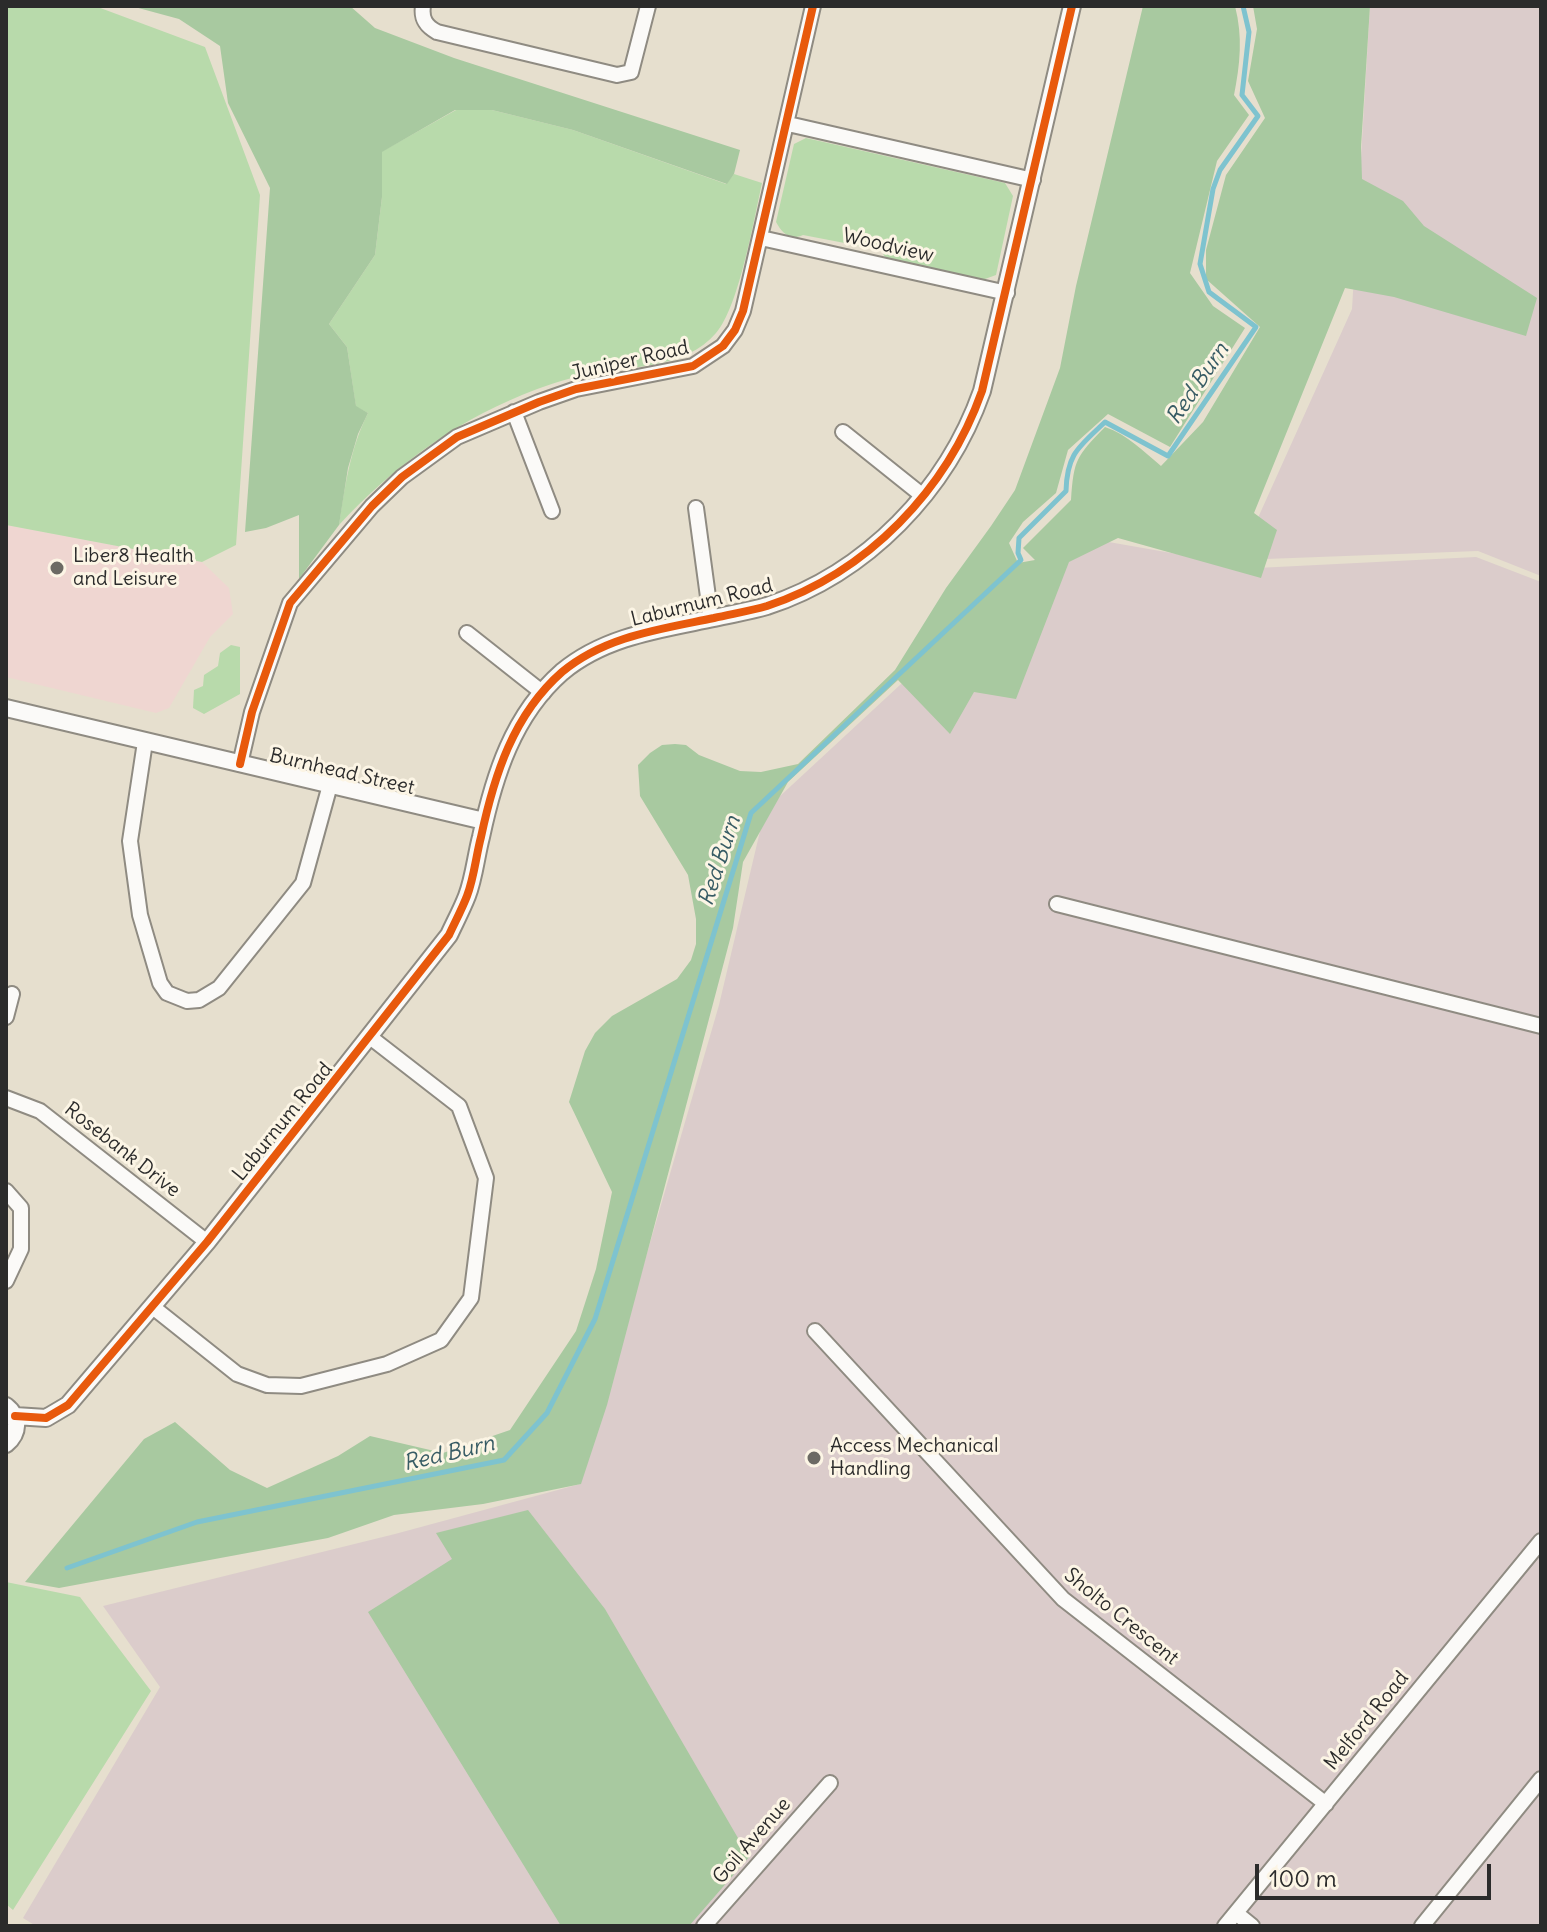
<!DOCTYPE html>
<html>
<head>
<meta charset="utf-8">
<style>
  body { margin:0 }
  #map { position:relative; width:1547px; height:1932px; overflow:hidden; background:#e6dfce; font-family:Delius,sans-serif }
  canvas { display:block }
  .frame { position:absolute; inset:0; border:8px solid #2b2b2b; pointer-events:none }
  .scale { position:absolute; left:1255px; top:1864px; width:236px; height:36px; box-sizing:border-box; border:4px solid #2b2b2b; border-top:0; padding-left:10px; font-size:24px; line-height:28px; white-space:nowrap; color:#2b2b2b; -webkit-text-stroke:6px #fcf5e5; paint-order:stroke }
</style>
</head>
<body>
<div id="map">
<canvas width="1547" height="1932"></canvas>
<div class="frame"></div>
<div class="scale">100 m</div>
</div>
<script>
const g = document.querySelector('canvas').getContext('2d');
g.lineJoin = 'round';
function fill(path, color) { g.fillStyle = color; g.fill(path, 'evenodd'); }
function stroke(path, color, width, dash) { g.strokeStyle = color; g.lineWidth = width; g.lineCap = dash ? 'butt' : 'round'; g.setLineDash(dash || []); g.stroke(path); }
function write(font, color, halo, rows, align = 'center') {
  g.font = font + ' Delius,sans-serif'; g.lineWidth = 6; g.setLineDash([]); g.textBaseline = 'middle'; g.strokeStyle = halo; g.fillStyle = color; for (const [text, x, y, turn = 0] of rows) {
    g.save(); g.translate(x, y); g.rotate((+turn || 0) * Math.PI / 180); g.textAlign = isNaN(turn) ? turn : align; if (halo) g.strokeText(text, 0, 0); g.fillText(text, 0, 0); g.restore();
  }
}
fill(new Path2D(`
  M 6,525 L 202,562 L 229,588 L 233,614 L 210,637 L 169,708 L 156,713 L 6,677 Z`), '#efd6d1');
fill(new Path2D(`
  M 1370,6 L 1541,6 L 1541,576 L 1478,551 L 1239,560 L 1352,309 Z
  M 1063,534 L 1257,568 L 1476,557 L 1541,582 L 1541,1926 L 36,1926 L 23,1918 L 160,1687 L 103,1606 L 395,1534 L 580,1484 L 719,1005 L 765,810 Z`), '#dbcccb');
fill(new Path2D(`
  M 6,6 L 95,6 L 205,47 L 260,195 L 236,545 L 202,562 L 6,525 Z
  M 456,110 L 492,110 L 573,130 L 726,184 L 734,174 L 762,183 C 754,219 739,307 716,333 C 686,369 628,366 585,375 C 564,379 542,387 522,395 C 451,424 390,470 339,525 C 345,486 350,449 368,413 L 356,407 L 347,347 L 329,324 L 375,255 L 382,197 L 381,152 Z
  M 806,138 L 1005,183 L 1013,196 L 996,275 L 985,279 L 971,279 L 886,259 L 881,250 L 803,235 C 790,241 782,233 776,222 L 794,144 Z
  M 231,645 L 240,647 L 240,694 L 204,714 L 193,708 L 194,690 L 203,686 L 204,675 L 218,666 L 220,653 Z
  M 6,1582 L 80,1597 L 151,1691 L 13,1910 L 6,1904 Z`), '#b8daab');
fill(new Path2D(`
  M 131,6 L 350,6 L 375,28 L 454,58 L 740,150 L 734,174 L 727,184 L 573,130 L 492,110 L 455,110 L 382,152 L 382,197 L 375,255 L 329,324 L 347,347 L 356,406 L 368,413 L 358,434 L 348,468 L 339,525 L 299,579 L 299,515 L 266,528 L 245,532 L 270,188 L 228,103 L 220,46 L 179,19 Z
  M 1143,6 L 1235,6 C 1243,37 1240,64 1234,95 L 1249,115 L 1217,161 L 1190,273 L 1213,306 L 1245,328 L 1170,447 L 1108,414 L 1068,450 L 1056,493 L 1023,522 L 1009,543 L 1018,563 L 1035,560 L 1023,548 L 1071,500 C 1074,459 1076,457 1105,427 C 1128,435 1143,451 1161,466 L 1203,422 L 1260,327 L 1206,279 L 1206,250 L 1226,175 L 1265,118 L 1248,81 L 1257,29 L 1253,6 L 1370,6 L 1361,147 L 1362,179 L 1403,201 L 1424,226 L 1537,298 L 1526,336 L 1394,297 L 1345,288 L 1254,513 L 1277,530 L 1261,578 L 1118,538 L 1069,562 L 1016,699 L 974,692 L 950,734 L 898,680 L 788,782 L 743,862 L 733,928 L 607,1405 L 581,1484 L 483,1504 L 394,1515 L 328,1538 L 59,1588 L 25,1582 L 144,1439 L 175,1422 L 230,1470 L 267,1488 L 338,1456 L 370,1436 L 443,1453 L 510,1430 L 576,1331 L 596,1269 L 612,1192 L 569,1102 L 585,1051 L 595,1033 L 612,1016 L 677,979 L 691,960 L 696,944 L 696,919 L 688,875 L 640,796 L 638,765 L 650,753 L 662,745 L 675,744 L 686,745 L 699,755 L 740,771 L 761,772 L 798,764 L 895,670 L 946,588 L 991,526 L 1015,490 L 1060,368 L 1076,286 Z
  M 528,1510 L 605,1609 L 749,1857 L 689,1926 L 561,1926 L 368,1612 L 452,1559 L 436,1533 Z`), '#a8c9a0');
stroke(new Path2D(`
  M 67,1568 L 197,1522 L 504,1460 L 547,1413 L 595,1319 L 751,813 L 1021,560 L 1018,553 L 1019,538 L 1066,491 C 1067,453 1079,447 1105,422 L 1168,456 L 1256,327 L 1209,292 L 1200,264 L 1213,189 L 1220,170 L 1258,116 L 1242,95 L 1249,32 L 1243,6`), '#7ec3cf', 5);
const minor = new Path2D(`
  M 423,6 C 421,19 426,26 437,32 L 617,75 L 631,72 L 648,6
  M 788,124 L 1033,180
  M 761,238 L 1007,293
  M 514,412 L 552,511
  M 843,432 L 923,496
  M 696,508 L 711,619
  M 467,633 L 543,693
  M 145,742 L 130,841 L 140,915 L 160,983 L 167,993 L 187,1001 L 199,1000 L 219,988 L 303,883 L 330,785
  M 240,764 L 252,712 L 290,603 L 372,506 L 402,477 L 457,437 L 539,402 L 576,389 L 693,366 L 723,346 L 735,330 L 743,311 L 813,6
  M 1057,904 L 1541,1026
  M 6,1017 L 12,994
  M 6,1098 L 40,1111 L 207,1242
  M 6,1191 L 21,1208 L 21,1249 L 6,1281
  M 154,1308 L 237,1374 L 267,1385 L 301,1386 L 387,1364 L 441,1340 L 471,1298 L 486,1178 L 459,1106 L 370,1037
  M 815,1331 L 1063,1599 L 1326,1804
  M 1236,1913 L 1252,1926
  M 704,1926 L 830,1783
  M 1225,1926 L 1541,1541
  M 1422,1926 L 1541,1779`);
const tertiary = new Path2D(`
  M 6,708 L 484,821
  M 6,1406 C 20,1417 19,1433 6,1444
  M 15,1416 L 46,1418 L 68,1405 L 207,1242 L 449,935 C 455,922 462,909 467,896 C 474,878 476,856 481,837 C 494,776 513,715 562,672 C 605,636 661,629 714,618 C 731,614 750,611 767,606 C 867,573 947,490 982,391 L 1072,6`);
stroke(minor, '#8f8b82', 18);
stroke(tertiary, '#8f8b82', 20);
stroke(minor, '#fbfaf8', 14);
stroke(tertiary, '#fbfaf8', 16);
stroke(new Path2D(`
  M 240,764 L 252,712 L 290,603 L 372,506 L 402,477 L 457,437 L 539,402 L 576,389 L 693,366 L 723,346 L 735,330 L 743,311 L 813,6
  M 15,1416 L 46,1418 L 68,1405 L 207,1242 L 449,935 C 455,922 462,909 467,896 C 474,878 476,856 481,837 C 494,776 513,715 562,672 C 605,636 661,629 714,618 C 731,614 750,611 767,606 C 867,573 947,490 982,391 L 1072,6`), '#e8590c', 8);
for (const [x, y, r, color] of [
  [57,568,8,"#6c6a64"],
  [814,1458,8,"#6c6a64"]
]) { const dot = new Path2D(); dot.arc(x, y, r, 0, 2 * Math.PI); g.fillStyle = color; g.fill(dot); stroke(dot, '#fcf5e5', 3); }
write('20px', '#2b2b2b', '#fcf5e5', [
  ["Woodview",888,246,13],
  ["Juniper Road",630,361,-13],
  ["Laburnum Road",702,603,-14],
  ["Burnhead Street",342,772,13],
  ["Laburnum Road",283,1122,-51],
  ["Rosebank Drive",122,1150,38],
  ["Sholto Crescent",1121,1617,39],
  ["Melford Road",1367,1721,-51],
  ["Goil Avenue",752,1841,-49]
]);
write('20px', '#2b2b2b', '#fcf5e5', [
  ["Liber8 Health",73,556],
  ["and Leisure",73,579],
  ["Access Mechanical",830,1446],
  ["Handling",830,1469]
], 'left');
write('italic 22px', '#385c65', '#fcf5e5', [
  ["Red Burn",1198,384,-56],
  ["Red Burn",720,861,-72],
  ["Red Burn",449,1454,-13]
]);
</script>
</body>
</html>
